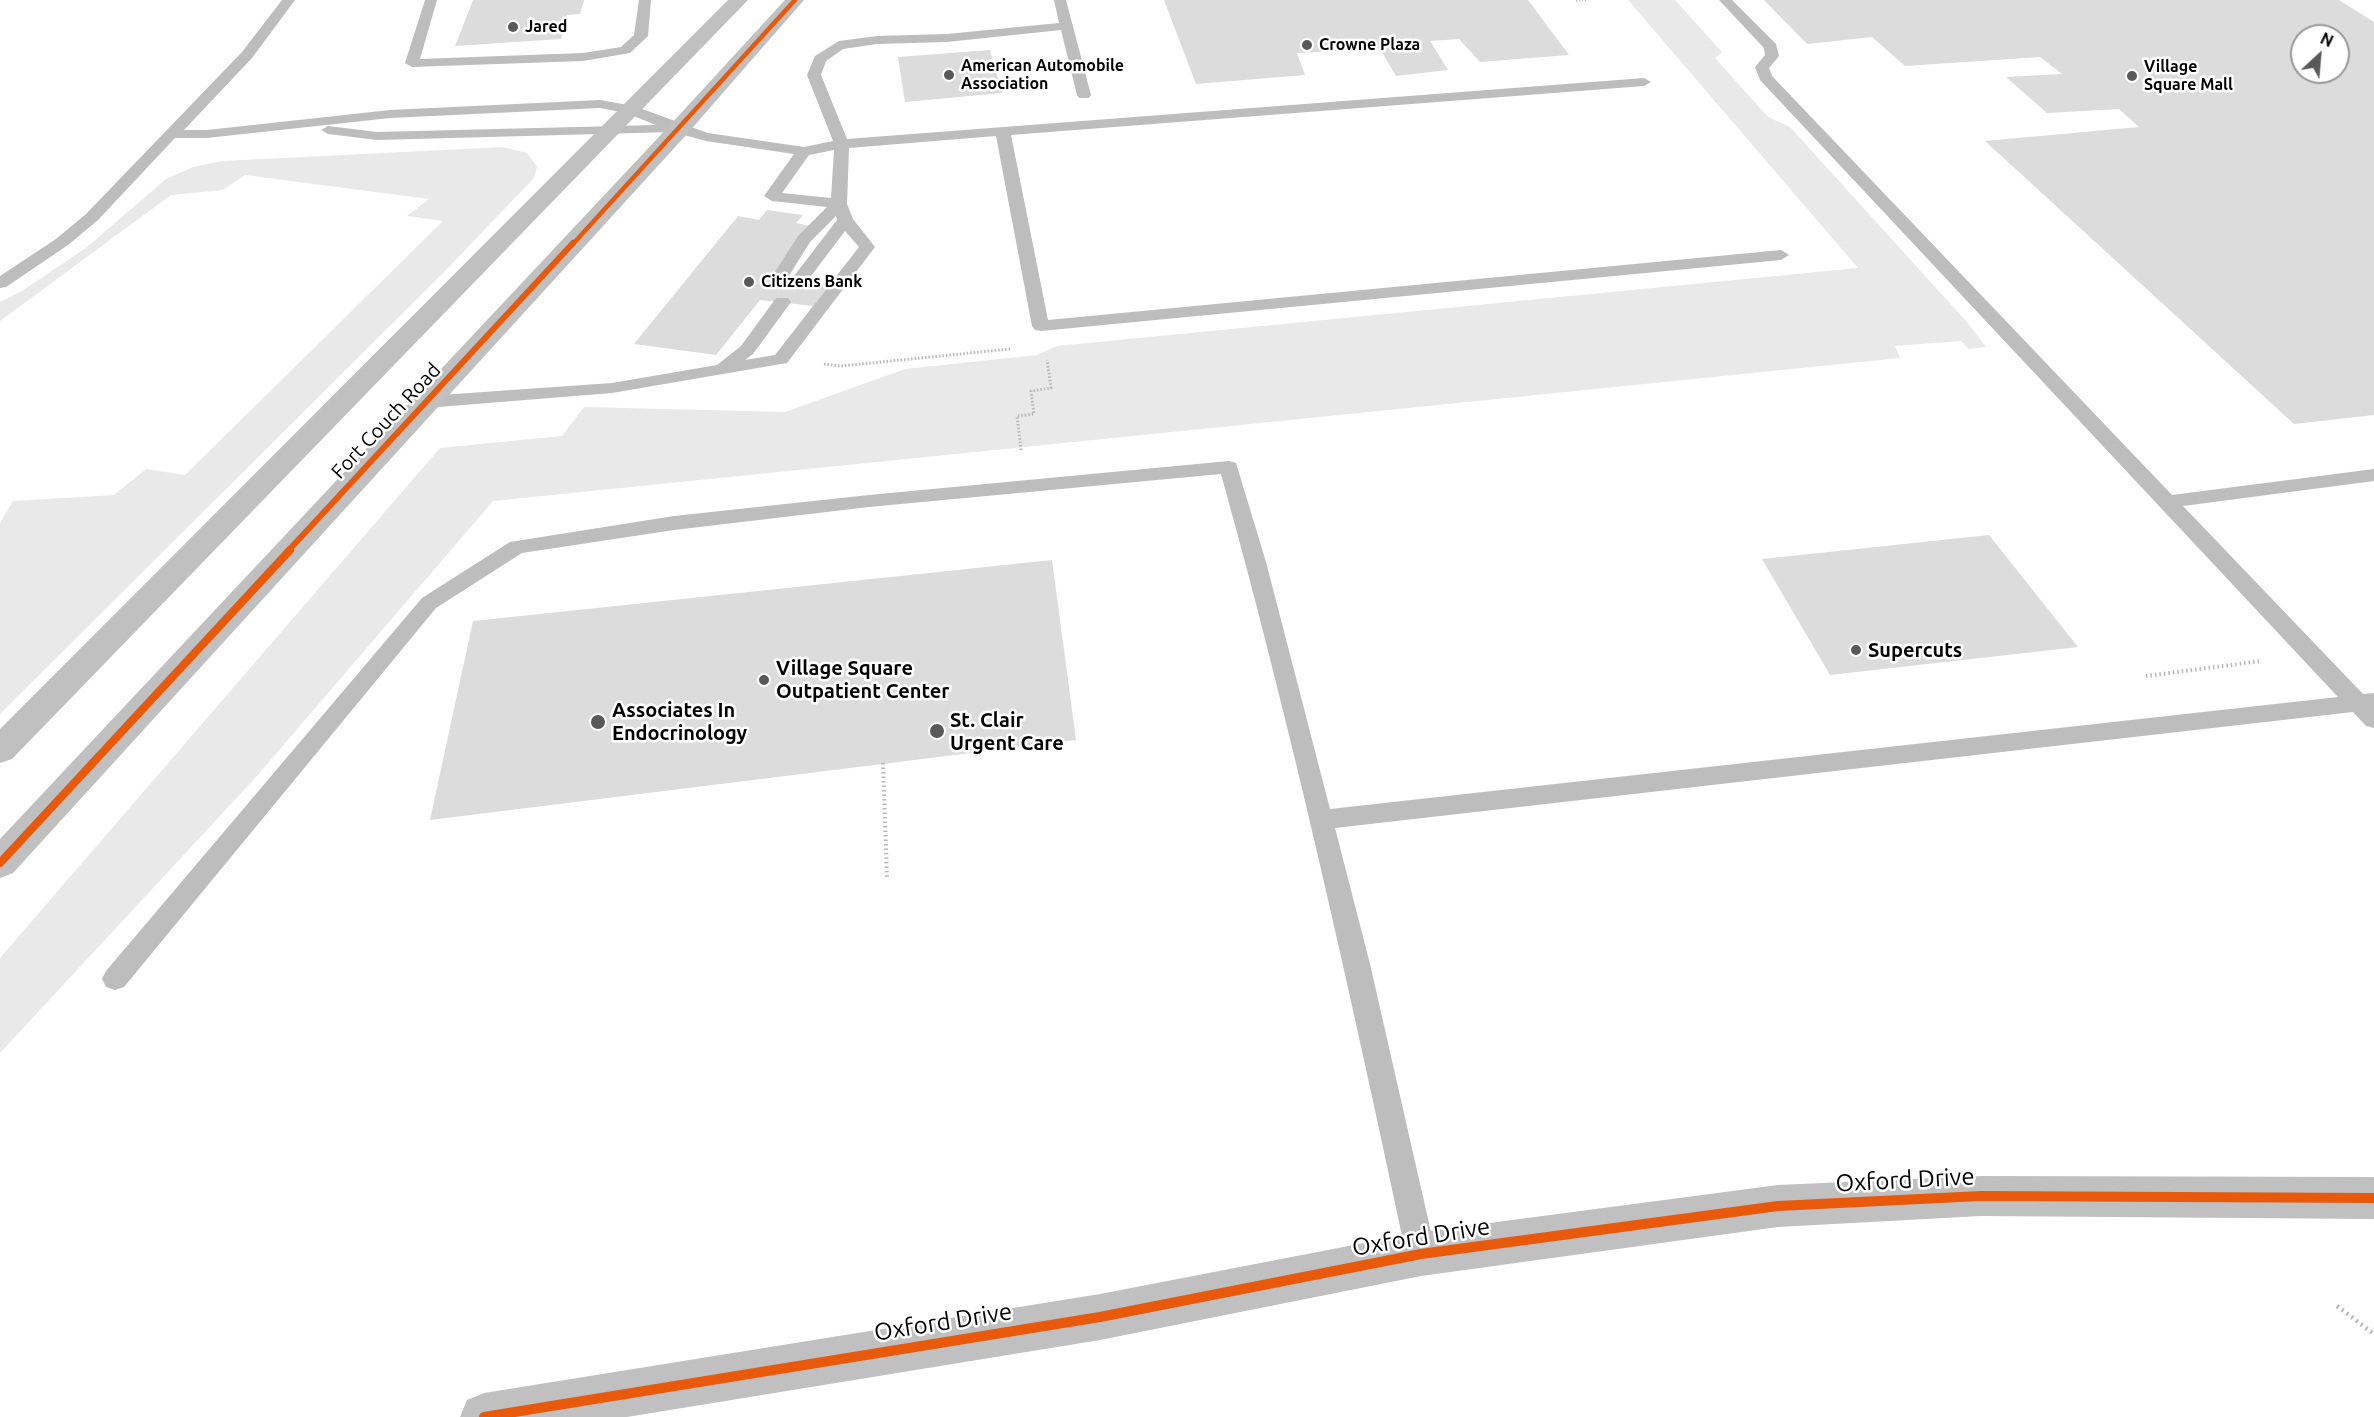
<!DOCTYPE html>
<html>
<head>
<meta charset="utf-8">
<style>
  body { margin:0 }
  #map { position:relative; width:2374px; height:1417px; overflow:hidden; background:#fff; font-family:Ubuntu,sans-serif }
  canvas { display:block }
  .north { position:absolute; left:2290px; top:24px; width:60px; height:60px; box-sizing:border-box; background:#fff; border:2px solid #999; border-radius:50%; rotate:26deg; font-size:16px; font-weight:700; line-height:24px; text-align:center; color:#000 }
  .north::after { content:''; display:block; margin:auto; width:21px; height:27px; background:#595959; clip-path:polygon(50% 0,100% 100%,50% 72%,0 100%) }
</style>
</head>
<body>
<div id="map">
<canvas width="2374" height="1417"></canvas>
<div class="north">N</div>
</div>
<script>
const g = document.querySelector('canvas').getContext('2d');
g.lineJoin = 'round';
function fill(path, color) { g.fillStyle = color; g.fill(path, 'evenodd'); }
function stroke(path, color, width, dash) { g.strokeStyle = color; g.lineWidth = width; g.lineCap = dash ? 'butt' : 'round'; g.setLineDash(dash || []); g.stroke(path); }
function write(font, color, halo, rows, align = 'center') {
  g.font = font + ' Ubuntu,sans-serif'; g.lineWidth = 5; g.setLineDash([]); g.textBaseline = 'middle'; g.strokeStyle = halo; g.fillStyle = color; for (const [text, x, y, turn = 0] of rows) {
    g.save(); g.translate(x, y); g.rotate((+turn || 0) * Math.PI / 180); g.textAlign = isNaN(turn) ? turn : align; if (halo) g.strokeText(text, 0, 0); g.fillText(text, 0, 0); g.restore();
  }
}
fill(new Path2D(`
  M 1628,0 L 1675,0 L 1722,52 L 1715,58 L 1768,117 L 1790,127 L 1966,321 L 1986,347 L 1969,349 L 1961,341 L 1895,346 L 1900,358 L 493,501 L 256,777 L 0,1053 L 0,958 L 440,448 L 562,436 L 584,407 L 785,412 L 905,369 L 1037,355 L 1057,346 L 1858,268 Z
  M 503,147 L 527,153 L 537,167 L 534,178 L 444,272 L 0,714 L 0,523 L 13,501 L 114,495 L 146,469 L 185,475 L 443,221 L 407,216 L 429,199 L 245,175 L 223,190 L 171,195 L 0,321 L 0,302 L 22,291 L 86,248 L 166,179 L 193,167 L 222,161 Z`), '#e9e9e9');
fill(new Path2D(`
  M 473,0 L 584,0 L 580,14 L 567,15 L 561,39 L 455,46 Z
  M 1164,0 L 1528,0 L 1569,55 L 1480,62 L 1459,39 L 1430,41 L 1448,70 L 1396,76 L 1380,49 L 1297,53 L 1305,75 L 1196,84 Z
  M 1764,0 L 2339,0 L 2374,22 L 2374,415 L 2294,424 L 1985,141 L 2139,127 L 2119,109 L 2047,113 L 2006,77 L 2062,74 L 2040,57 L 1905,66 L 1872,37 L 1807,44 ZM 2302,36 L 2338,36 L 2338,72 L 2302,72 Z
  M 990,50 L 1002,93 L 905,102 L 898,57 Z
  M 767,210 L 803,215 L 796,223 L 810,226 L 779,278 L 830,284 L 813,306 L 760,300 L 716,355 L 634,344 L 738,216 L 759,220 Z
  M 1989,535 L 2078,647 L 1830,675 L 1762,559 Z
  M 1052,560 L 1076,740 L 430,820 L 473,621 Z`), '#dcdcdc');
stroke(new Path2D(`
  M 1576,1 L 1586,0`), '#b8b8b8', 2, [1, 2]);
stroke(new Path2D(`
  M 824,364 L 841,366 L 1010,349
  M 1021,450 L 1017,416 L 1034,414 L 1031,391 L 1051,388 L 1047,360`), '#b8b8b8', 3, [1.5, 2]);
stroke(new Path2D(`
  M 2146,676 L 2261,661
  M 883,763 L 887,877`), '#b8b8b8', 4, [1.5, 3]);
stroke(new Path2D(`
  M 2337,1306 L 2374,1334`), '#b8b8b8', 4.5, [2, 4]);
fill(new Path2D(`
  M 282,0 L 295,0 L 252,58 L 184,130 L 207,130 L 390,110 L 600,100 L 634,106 L 708,133 L 804,147 L 833,141 L 807,75 L 815,56 L 839,41 L 877,36 L 947,34 L 1059,23 L 1054,0 L 1066,0 L 1091,95 L 1089,98 L 1079,98 L 1077,95 L 1061,30 L 947,42 L 877,44 L 843,49 L 826,61 L 821,75 L 847,139 L 1644,78 L 1651,82 L 1644,86 L 1011,135 L 1048,320 L 1781,250 L 1789,255 L 1781,260 L 1041,331 L 1035,330 L 1032,326 L 996,136 L 849,148 L 847,204 L 853,219 L 875,247 L 787,363 L 612,393 L 426,408 L 420,406 L 417,402 L 420,398 L 426,396 L 612,383 L 717,365 L 741,346 L 776,298 L 788,298 L 791,302 L 753,354 L 745,360 L 775,355 L 859,247 L 845,231 L 805,284 L 793,284 L 791,280 L 837,220 L 836,216 L 810,242 L 785,282 L 773,282 L 771,278 L 798,236 L 827,207 L 772,201 L 764,196 L 794,154 L 706,141 L 673,132 L 377,140 L 328,134 L 321,130 L 328,126 L 377,132 L 656,125 L 626,113 L 600,108 L 390,118 L 207,138 L 175,138 L 98,220 L 68,245 L 6,287 L 0,288 L 0,276 L 56,239 L 86,214 L 242,52 ZM 834,150 L 831,198 L 782,193 L 809,155 Z
  M 425,0 L 437,0 L 420,59 L 583,53 L 621,47 L 634,35 L 639,0 L 651,0 L 648,36 L 630,53 L 583,61 L 412,67 L 405,63 Z
  M 1719,0 L 1732,0 L 1776,44 L 1779,56 L 1769,68 L 1772,76 L 2172,495 L 2374,469 L 2374,481 L 2183,506 L 2363,694 L 2374,693 L 2374,728 L 2366,726 L 2353,712 L 1335,828 L 1370,964 L 1436,1254 L 1432,1264 L 1421,1269 L 1410,1264 L 1406,1254 C 1350,992 1293,732 1221,474 L 869,507 L 674,530 L 522,553 L 436,608 L 124,987 L 115,990 L 106,987 L 102,979 L 106,971 L 422,598 L 510,542 L 674,516 L 869,495 L 1229,461 L 1236,463 L 1266,562 L 1330,809 L 2338,697 L 1760,80 L 1755,67 L 1765,55 L 1764,48 Z`), '#bdbdbd');
fill(new Path2D(`
  M 728,0 L 748,0 L 12,759 L 0,763 L 0,729 Z
  M 785,0 L 804,0 L 687,134 L 13,873 L 0,878 L 0,839 L 671,124 Z
  M 1981,1176 L 2374,1177 L 2374,1219 L 1981,1216 L 1778,1227 L 1421,1276 L 1100,1340 L 627,1417 L 460,1417 L 467,1400 L 484,1393 L 1100,1294 L 1421,1232 L 1778,1185 Z`), '#c0c0c0');
stroke(new Path2D(`
  M 572,245 L 795,0`), '#e8590c', 4.5);
stroke(new Path2D(`
  M 288,551 L 573,243`), '#e8590c', 6);
stroke(new Path2D(`
  M 0,863 L 290,550`), '#e8590c', 8);
stroke(new Path2D(`
  M 484,1417 L 1100,1317 L 1421,1254 L 1778,1206 L 1981,1196 L 2374,1198`), '#e8590c', 10);
for (const [x, y, r, color] of [
  [513,27,6,"#595959"],
  [1307,45,6,"#595959"],
  [949,75,6,"#595959"],
  [2132,76,6,"#595959"],
  [749,282,6,"#595959"],
  [1856,650,6,"#595959"],
  [764,680,6,"#595959"],
  [598,722,8,"#595959"],
  [937,731,8,"#595959"]
]) { const dot = new Path2D(); dot.arc(x, y, r, 0, 2 * Math.PI); g.fillStyle = color; g.fill(dot); stroke(dot, '#fff', 2); }
write('bold 16px', '#000', '#fff', [
  ["Jared",525,27],
  ["Crowne Plaza",1319,45],
  ["American Automobile",961,66],
  ["Association",961,84],
  ["Village",2144,67],
  ["Square Mall",2144,85],
  ["Citizens Bank",761,282]
], 'left');
write('20px', '#000', '#fff', [
  ["Fort Couch Road",386,421,-47]
]);
write('bold 20px', '#000', '#fff', [
  ["Supercuts",1868,650],
  ["Village Square",776,668],
  ["Outpatient Center",776,691],
  ["Associates In",612,710],
  ["Endocrinology",612,733],
  ["St. Clair",950,720],
  ["Urgent Care",950,743]
], 'left');
write('24px', '#000', '#fff', [
  ["Oxford Drive",1905,1180,-3],
  ["Oxford Drive",1421,1237,-9],
  ["Oxford Drive",943,1322,-9]
]);
</script>
</body>
</html>
